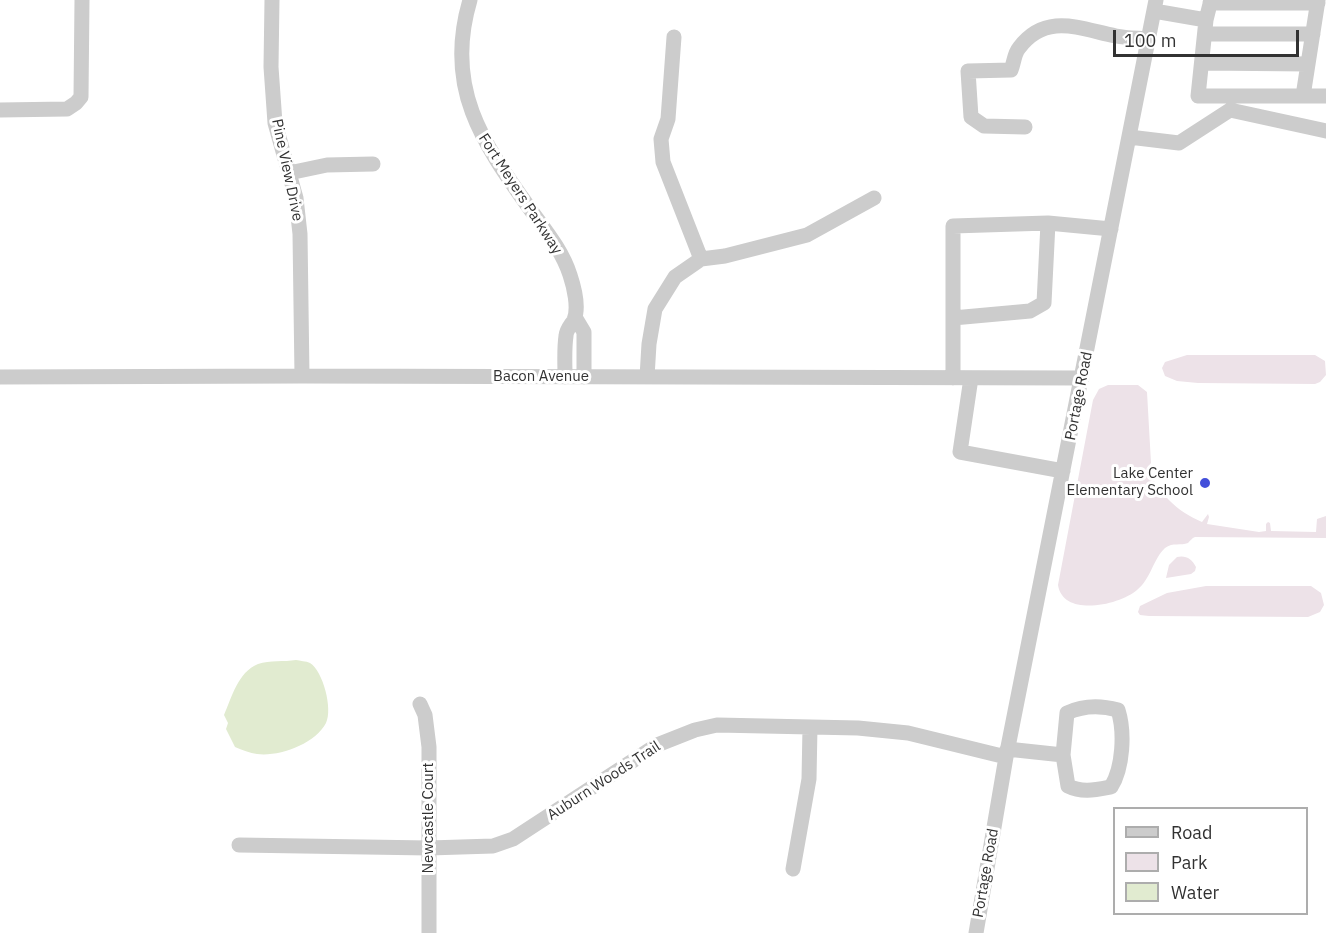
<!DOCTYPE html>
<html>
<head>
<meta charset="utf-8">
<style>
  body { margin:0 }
  #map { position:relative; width:1326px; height:933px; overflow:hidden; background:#fff; font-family:"IBM Plex Sans",sans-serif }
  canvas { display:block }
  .legend { position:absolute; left:1113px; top:807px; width:195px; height:108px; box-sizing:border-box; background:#fff; border:2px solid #adadad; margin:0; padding:8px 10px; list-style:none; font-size:18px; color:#323232 }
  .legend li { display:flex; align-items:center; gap:12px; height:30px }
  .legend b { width:30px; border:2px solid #adadad }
  .scale { position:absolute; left:1113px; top:30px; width:186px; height:27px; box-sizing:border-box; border:3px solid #323232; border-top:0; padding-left:8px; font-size:18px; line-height:21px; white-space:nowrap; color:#323232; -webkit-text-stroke:4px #fff; paint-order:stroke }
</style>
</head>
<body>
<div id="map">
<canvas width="1326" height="933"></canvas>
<ul class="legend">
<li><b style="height:8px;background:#ccc"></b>Road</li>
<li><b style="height:16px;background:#ede2e8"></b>Park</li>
<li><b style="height:16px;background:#e1ebd0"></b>Water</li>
</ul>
<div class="scale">100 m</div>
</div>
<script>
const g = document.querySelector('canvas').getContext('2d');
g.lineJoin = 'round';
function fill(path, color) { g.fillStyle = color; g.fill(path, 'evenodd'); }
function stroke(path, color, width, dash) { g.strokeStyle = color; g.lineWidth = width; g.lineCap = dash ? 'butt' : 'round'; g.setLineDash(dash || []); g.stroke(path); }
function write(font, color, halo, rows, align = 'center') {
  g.font = font + ' "IBM Plex Sans",sans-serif'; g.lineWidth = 6; g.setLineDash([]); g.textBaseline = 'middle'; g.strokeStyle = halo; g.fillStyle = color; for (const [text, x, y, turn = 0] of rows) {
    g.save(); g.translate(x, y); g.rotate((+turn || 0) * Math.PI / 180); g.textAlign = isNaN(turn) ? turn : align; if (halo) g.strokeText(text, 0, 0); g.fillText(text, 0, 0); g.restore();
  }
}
fill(new Path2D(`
  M 1187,355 L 1315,355 L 1325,361 L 1326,375 L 1320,382 L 1315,384 L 1198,383 L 1177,381 L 1165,376 L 1162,368 L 1165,362 Z
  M 1108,385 L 1138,385 L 1147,392 L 1151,463 L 1147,468 C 1159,493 1176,511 1202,522 L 1208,514 L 1209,517 L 1207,524 L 1259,532 L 1266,531 L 1266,524 L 1268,522 L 1270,523 L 1271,531 L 1316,532 L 1317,519 L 1326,516 L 1326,538 L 1195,537 C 1192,538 1190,541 1188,543 C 1181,546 1173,542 1165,548 C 1153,559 1151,579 1137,590 C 1120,605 1063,618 1058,585 L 1093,400 L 1099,389 Z
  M 1177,557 C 1186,555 1192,559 1196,567 L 1195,571 L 1191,574 L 1166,578 L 1169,565 Z
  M 1206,586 L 1311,586 L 1321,593 L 1324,605 L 1320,612 L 1308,617 L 1149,616 L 1140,615 L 1138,612 L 1140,606 L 1167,593 Z`), '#ede2e8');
fill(new Path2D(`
  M 296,660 C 300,661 306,661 310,663 C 323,671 333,709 326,723 C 315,744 279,757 257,754 C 250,753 242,750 235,747 L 226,729 L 228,723 L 224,715 C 232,697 238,672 258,664 C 270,660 284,662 296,660 Z`), '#e1ebd0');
stroke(new Path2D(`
  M 272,0 L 271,67 L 275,123 L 296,198 L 300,234 L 302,376
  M 470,0 C 444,87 482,142 530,209 C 545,230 562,250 570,275 C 574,287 579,308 574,320 C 571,325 566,330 566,336 C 564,349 565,363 565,377
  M 1211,0 L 1206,20 L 1198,96 L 1303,96
  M 1318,0 L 1303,96 L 1326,96
  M 1210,3 L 1318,3
  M 1154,11 L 1206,20
  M 1205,34 L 1313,34
  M 674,37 L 668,119 L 661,139 L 663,162 L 701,259
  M 1202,63 L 1308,64
  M 0,110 L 67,109 L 76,103 L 81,97 L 82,0
  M 1025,127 L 984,126 L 971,117 L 968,71 L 1011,70 C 1014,63 1014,54 1019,48 C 1046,12 1080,29 1116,36 C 1127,38 1138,38 1149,39
  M 1129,137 L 1179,143 L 1230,110 L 1326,131
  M 289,173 L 327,165 L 373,164
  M 575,317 L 584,332 L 584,377
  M 953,318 L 1030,311 L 1044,303 L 1048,223
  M 0,377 L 302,376 L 1082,378
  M 647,377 L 649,344 L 655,309 L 675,277 L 701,259 L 725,256 L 807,235 L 874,198
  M 953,378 L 953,226 L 1048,223 L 1111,229
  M 971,378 L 960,452 L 1063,471
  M 420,704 L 425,715 L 429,747 L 429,933
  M 1007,749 L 1063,755 L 1068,786 C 1082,793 1095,790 1111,787 C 1123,768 1125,732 1118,710 C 1100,705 1084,705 1067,713 L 1063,755
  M 239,845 L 429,848 L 493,846 L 513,839 L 657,745 L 695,730 L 717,725 L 858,728 L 908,733 L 1006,757
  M 793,869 L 809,779 L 810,727
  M 976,933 L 1006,757 L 1156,0`), '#ccc', 15);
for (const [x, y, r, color] of [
  [1205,483,6,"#434fda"]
]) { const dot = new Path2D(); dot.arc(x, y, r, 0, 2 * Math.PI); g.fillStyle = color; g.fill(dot); stroke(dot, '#fff', 2); }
write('15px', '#323232', '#fff', [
  ["Pine View Drive",287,170,78],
  ["Fort Meyers Parkway",520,194,57],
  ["Bacon Avenue",541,377],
  ["Portage Road",1079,396,-79],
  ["Auburn Woods Trail",604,781,-33],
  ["Newcastle Court",429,818,-90],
  ["Portage Road",986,873,-80]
]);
write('15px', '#323232', '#fff', [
  ["Lake Center",1193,474],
  ["Elementary School",1193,491]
], 'right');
</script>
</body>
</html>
